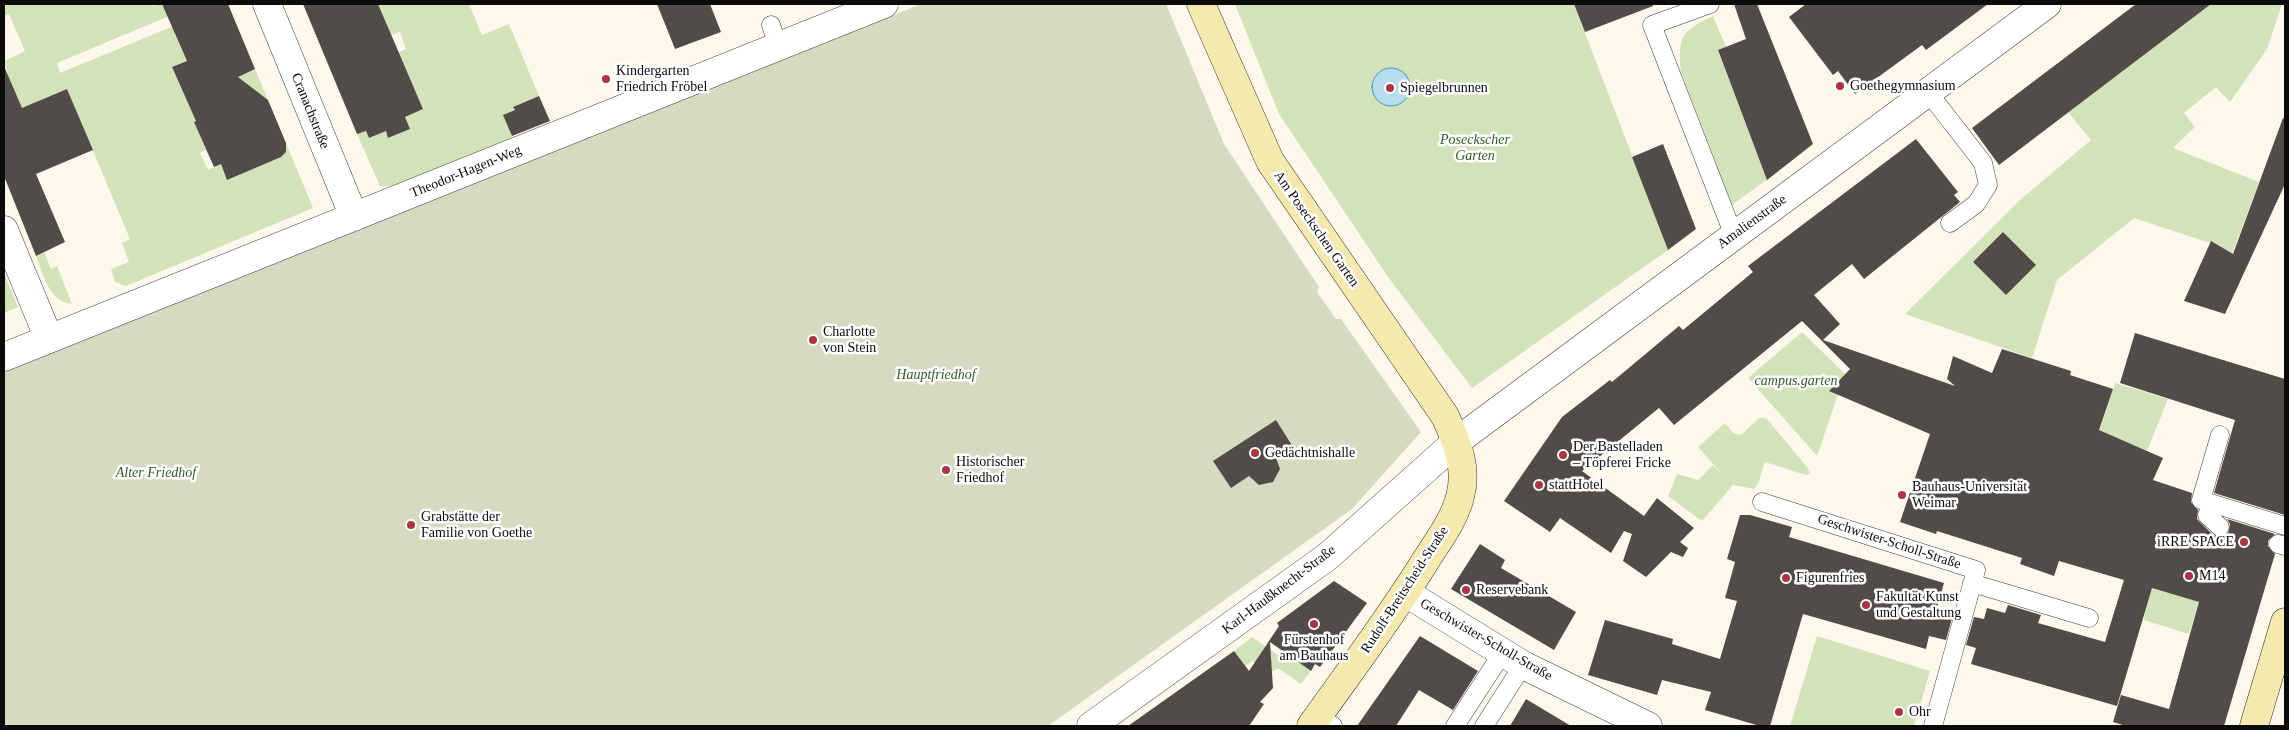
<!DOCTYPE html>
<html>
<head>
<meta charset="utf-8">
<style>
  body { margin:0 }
  #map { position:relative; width:2289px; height:730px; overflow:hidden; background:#fdf8eb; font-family:Georgia,serif }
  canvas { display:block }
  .frame { position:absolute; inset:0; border:5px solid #0b0b0b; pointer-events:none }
</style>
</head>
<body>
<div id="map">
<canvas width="2289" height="730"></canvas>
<div class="frame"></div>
</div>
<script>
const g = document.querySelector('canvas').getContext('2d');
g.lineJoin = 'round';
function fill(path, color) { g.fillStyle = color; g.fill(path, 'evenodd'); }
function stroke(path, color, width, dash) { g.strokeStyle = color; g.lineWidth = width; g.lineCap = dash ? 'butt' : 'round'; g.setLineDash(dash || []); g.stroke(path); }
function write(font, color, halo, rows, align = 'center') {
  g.font = font + ' Georgia,serif'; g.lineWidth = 5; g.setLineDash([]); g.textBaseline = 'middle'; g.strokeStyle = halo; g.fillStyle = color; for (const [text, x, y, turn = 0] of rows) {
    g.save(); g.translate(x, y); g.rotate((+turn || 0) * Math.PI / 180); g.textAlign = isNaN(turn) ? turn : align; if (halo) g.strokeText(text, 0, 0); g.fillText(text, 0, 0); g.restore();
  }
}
fill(new Path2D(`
  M 4,4 L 150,4 L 152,6 L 158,4 L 163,6 L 168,4 L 198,4 L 57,63 L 60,73 L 183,22 L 175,35 L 187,61 L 172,67 L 180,86 L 194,81 L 230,80 L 255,69 L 268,100 L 262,95 L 255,96 L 194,121 L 206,150 L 200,153 L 208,170 L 221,164 L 227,179 L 286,143 L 313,208 L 126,286 L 115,282 L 111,269 L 129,262 L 122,243 L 130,239 L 67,89 L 10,114 L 4,98 L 4,76 L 8,74 L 4,61 L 25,51 L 9,14 L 4,16 Z
  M 378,4 L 469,4 L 482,35 L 509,24 L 539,96 L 513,107 L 515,110 L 504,115 L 513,139 L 402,187 L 380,186 L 357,134 L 366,131 L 369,138 L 386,131 L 389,138 L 410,129 L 405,117 L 423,109 L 411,81 L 408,81 L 397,53 L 406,49 L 400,32 L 391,35 Z
  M 1235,4 L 1574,4 L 1668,250 L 1472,388 L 1388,277 L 1279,114 Z
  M 2211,4 L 2282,4 L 2267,49 L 2230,102 L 2216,87 L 2184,113 L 2195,127 L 2173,148 L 2259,182 L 2232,254 L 2210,243 L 2134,218 L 2057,280 L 2032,358 L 1905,314 L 2021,199 L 2091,140 L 2068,112 Z
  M 1713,16 L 1726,47 L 1718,51 L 1764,172 L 1776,173 L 1732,205 L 1681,72 C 1677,36 1682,31 1713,16 Z
  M 44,252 L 51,269 L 57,266 L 72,304 C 49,302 43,274 36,256 Z
  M 4,273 L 18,307 L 4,313 Z
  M 1802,332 L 1845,374 L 1829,391 L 1838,394 L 1817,456 L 1748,378 Z
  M 2115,383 L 2168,399 L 2147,451 L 2099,432 Z
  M 1759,418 L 1766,418 L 1807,467 L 1810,474 L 1806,475 L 1765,462 L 1758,484 L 1754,489 L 1733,485 L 1702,521 L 1668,496 L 1677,474 L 1698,480 L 1713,465 L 1722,474 L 1698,447 L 1725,423 L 1733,433 L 1741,435 Z
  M 2124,580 L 2199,602 L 2189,634 L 2144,620 L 2145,613 L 2117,604 Z
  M 1817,636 L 1930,671 L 1914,726 L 1790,726 Z
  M 1252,637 L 1284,659 L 1287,654 L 1311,671 L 1301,684 L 1278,668 L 1267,675 L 1253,661 L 1245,666 L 1234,651 Z`), '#d2e3b9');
fill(new Path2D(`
  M 921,4 L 1166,4 L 1224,144 L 1319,287 L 1317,292 L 1336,319 L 1341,319 L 1421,432 L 1352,509 L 1048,726 L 4,726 L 4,372 Z`), '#d4dbc0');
const water = new Path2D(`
  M1372 87a19 19 0 1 1 38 0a19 19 0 1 1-38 0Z`);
fill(water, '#b6ddee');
stroke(water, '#4595bd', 1);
fill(new Path2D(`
  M 162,4 L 228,4 L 255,69 L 238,77 L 268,100 L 286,143 L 286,152 L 281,157 L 227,180 L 221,164 L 214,167 L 194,122 L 196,121 L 172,67 L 187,61 Z
  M 303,4 L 378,4 L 423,109 L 405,117 L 410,129 L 388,138 L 386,131 L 369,138 L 366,131 L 357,134 Z
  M 657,4 L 710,4 L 721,32 L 675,49 Z
  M 1574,4 L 1652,4 L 1653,6 L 1585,32 Z
  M 1734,4 L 1757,4 L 1813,144 L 1767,180 L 1718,50 L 1746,39 Z
  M 1806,4 L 1988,4 L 1926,50 L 1922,45 L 1855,94 L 1838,71 L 1833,75 L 1789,17 Z
  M 2136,4 L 2211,4 L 1999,165 L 1972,128 Z
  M 4,66 L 22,108 L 67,89 L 93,150 L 36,174 L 65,242 L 36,256 L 4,176 Z
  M 539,96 L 550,121 L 512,136 L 503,115 L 515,110 L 513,107 Z
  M 2283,118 L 2285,119 L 2285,184 L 2225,314 L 2184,301 L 2211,241 L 2233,254 Z
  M 1916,139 L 1958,192 L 1954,195 L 1960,202 L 1864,279 L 1852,264 L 1814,295 L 1840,324 L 1823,340 L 1955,386 L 1947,379 L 1953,356 L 1992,373 L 2002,349 L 2071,371 L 2070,375 L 2113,389 L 2099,430 L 2163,458 L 2153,480 L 2192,493 L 2191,502 L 2198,510 L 2197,519 L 2213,535 L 2223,537 L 2228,534 L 2230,524 L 2227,519 L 2275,534 L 2268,541 L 2268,546 L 2275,554 L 2224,726 L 2126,726 L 2113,722 L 2121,695 L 2169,709 L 2199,602 L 2152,588 L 2117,706 L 1971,664 L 1976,648 L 1966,645 L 1974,617 L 1984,619 L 1987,608 L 2005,613 L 2008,605 L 2041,615 L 2038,623 L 2105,642 L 2124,580 L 2059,561 L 2054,576 L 2020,564 L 2022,558 L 1937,531 L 1936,534 L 1900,522 L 1930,434 L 1829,391 L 1850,369 L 1802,321 L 1674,425 L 1659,408 L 1582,471 L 1644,516 L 1657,498 L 1694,528 L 1680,542 L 1688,548 L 1683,557 L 1671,552 L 1646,577 L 1623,561 L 1632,534 L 1624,531 L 1611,553 L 1560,518 L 1550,532 L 1504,501 L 1562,417 L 1610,380 L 1612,382 L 1679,326 L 1683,330 L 1753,272 L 1748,266 Z
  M 1663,144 L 1696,229 L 1668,250 L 1632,157 Z
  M 2003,232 L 2036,265 L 2006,295 L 1973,262 Z
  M 2135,333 L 2285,379 L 2285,515 L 2214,493 L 2235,420 L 2120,383 Z
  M 1276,420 L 1293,447 L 1276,458 L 1280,469 L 1273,482 L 1259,485 L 1249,476 L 1231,488 L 1213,461 Z
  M 1740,515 L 1750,515 L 1792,527 L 1789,537 L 1944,583 L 1937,607 L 1954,611 L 1946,640 L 1929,636 L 1926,649 L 1803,614 L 1770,726 L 1760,726 L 1705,710 L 1711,692 L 1662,680 L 1657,695 L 1588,675 L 1605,620 L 1673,639 L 1672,644 L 1720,659 L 1737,601 L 1725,598 L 1735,562 L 1727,559 Z
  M 1480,544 L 1505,560 L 1501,568 L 1576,612 L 1554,650 L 1451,589 Z
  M 1334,581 L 1367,603 L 1320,667 L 1315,664 L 1311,671 L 1270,642 L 1273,688 L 1260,702 L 1264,704 L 1249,726 L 1128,726 L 1234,651 L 1249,671 L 1279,626 L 1277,623 Z
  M 1420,636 L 1478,671 L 1453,710 L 1419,690 L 1396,726 L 1357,726 Z
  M 1526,699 L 1571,726 L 1510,726 Z`), '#524c49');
const lane = new Path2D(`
  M 1710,4 L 1652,25 L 1734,236
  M 771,25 L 778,46
  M 1928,92 L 1983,163 L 1988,185 L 1976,204 L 1950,223
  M 2220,435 L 2201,500 L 2285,526
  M 1762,502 L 1976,570 L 1933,726
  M 2207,515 L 2220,527
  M 2278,544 L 2285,546
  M 1972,583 L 2089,618
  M 1318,716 L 1333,726
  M 1455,726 L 1503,652
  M 1484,726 L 1523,665`);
const street = new Path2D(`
  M 267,4 L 354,217
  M 4,230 L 49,339
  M 4,357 L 884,4
  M 1406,593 L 1523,665 L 1648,726
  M 1091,726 L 1327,557 L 1457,441 L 2047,4`);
const secondary = new Path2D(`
  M 1201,4 L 1270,161 L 1445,416 C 1457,442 1468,468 1460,497 C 1454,520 1438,541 1426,560 C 1390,618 1350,671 1311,726
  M 2254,726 L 2285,622`);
stroke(lane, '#3e3e3e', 19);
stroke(street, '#3e3e3e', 29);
stroke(secondary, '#2d2d2d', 29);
stroke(lane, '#fff', 18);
stroke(street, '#fff', 28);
stroke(secondary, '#f5e9ae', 28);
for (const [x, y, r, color] of [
  [606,79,5,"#aa3441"],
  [1840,86,5,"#aa3441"],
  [1390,88,5,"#aa3441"],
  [813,340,5,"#aa3441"],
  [1255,453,5,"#aa3441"],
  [1563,455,5,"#aa3441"],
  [946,470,5,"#aa3441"],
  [1539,485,5,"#aa3441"],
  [1902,495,5,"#aa3441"],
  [411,525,5,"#aa3441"],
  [2244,542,5,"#aa3441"],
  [2189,576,5,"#aa3441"],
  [1786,578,5,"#aa3441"],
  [1466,590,5,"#aa3441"],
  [1866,605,5,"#aa3441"],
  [1314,624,5,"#aa3441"],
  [1899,712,5,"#aa3441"]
]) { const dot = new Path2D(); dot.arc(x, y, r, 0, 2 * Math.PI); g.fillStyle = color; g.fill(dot); stroke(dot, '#fff', 2); }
write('14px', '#0b0b0b', '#fff', [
  ["Kindergarten",616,71],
  ["Friedrich Fröbel",616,87],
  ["Goethegymnasium",1850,86],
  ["Spiegelbrunnen",1400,88],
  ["Charlotte",823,332],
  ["von Stein",823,348],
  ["Der Bastelladen",1573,447],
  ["– Töpferei Fricke",1573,463],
  ["Gedächtnishalle",1265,453],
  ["Historischer",956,462],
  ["Friedhof",956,478],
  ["stattHotel",1549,485],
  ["Bauhaus-Universität",1912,487],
  ["Weimar",1912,503],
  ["Grabstätte der",421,517],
  ["Familie von Goethe",421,533],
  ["iRRE SPACE",2234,542,"right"],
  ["M14",2199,576],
  ["Figurenfries",1796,578],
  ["Reservebank",1476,590],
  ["Fakultät Kunst",1876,597],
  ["und Gestaltung",1876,613],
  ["Fürstenhof",1314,640,"center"],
  ["am Bauhaus",1314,656,"center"],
  ["Ohr",1909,712]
], 'left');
write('14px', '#0b0b0b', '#fff', [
  ["Cranachstraße",310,111,68],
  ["Theodor-Hagen-Weg",466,172,-22],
  ["Amalienstraße",1752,222,-36],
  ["Am Poseckschen Garten",1316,229,55],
  ["Geschwister-Scholl-Straße",1889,542,18],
  ["Karl-Haußknecht-Straße",1279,590,-37],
  ["Rudolf-Breitscheid-Straße",1405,590,-57],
  ["Geschwister-Scholl-Straße",1486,640,30]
]);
write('italic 14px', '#335a24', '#fff', [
  ["Poseckscher",1475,140],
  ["Garten",1475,156],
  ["Hauptfriedhof",936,375],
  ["campus.garten",1796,381],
  ["Alter Friedhof",156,473]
]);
</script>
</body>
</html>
